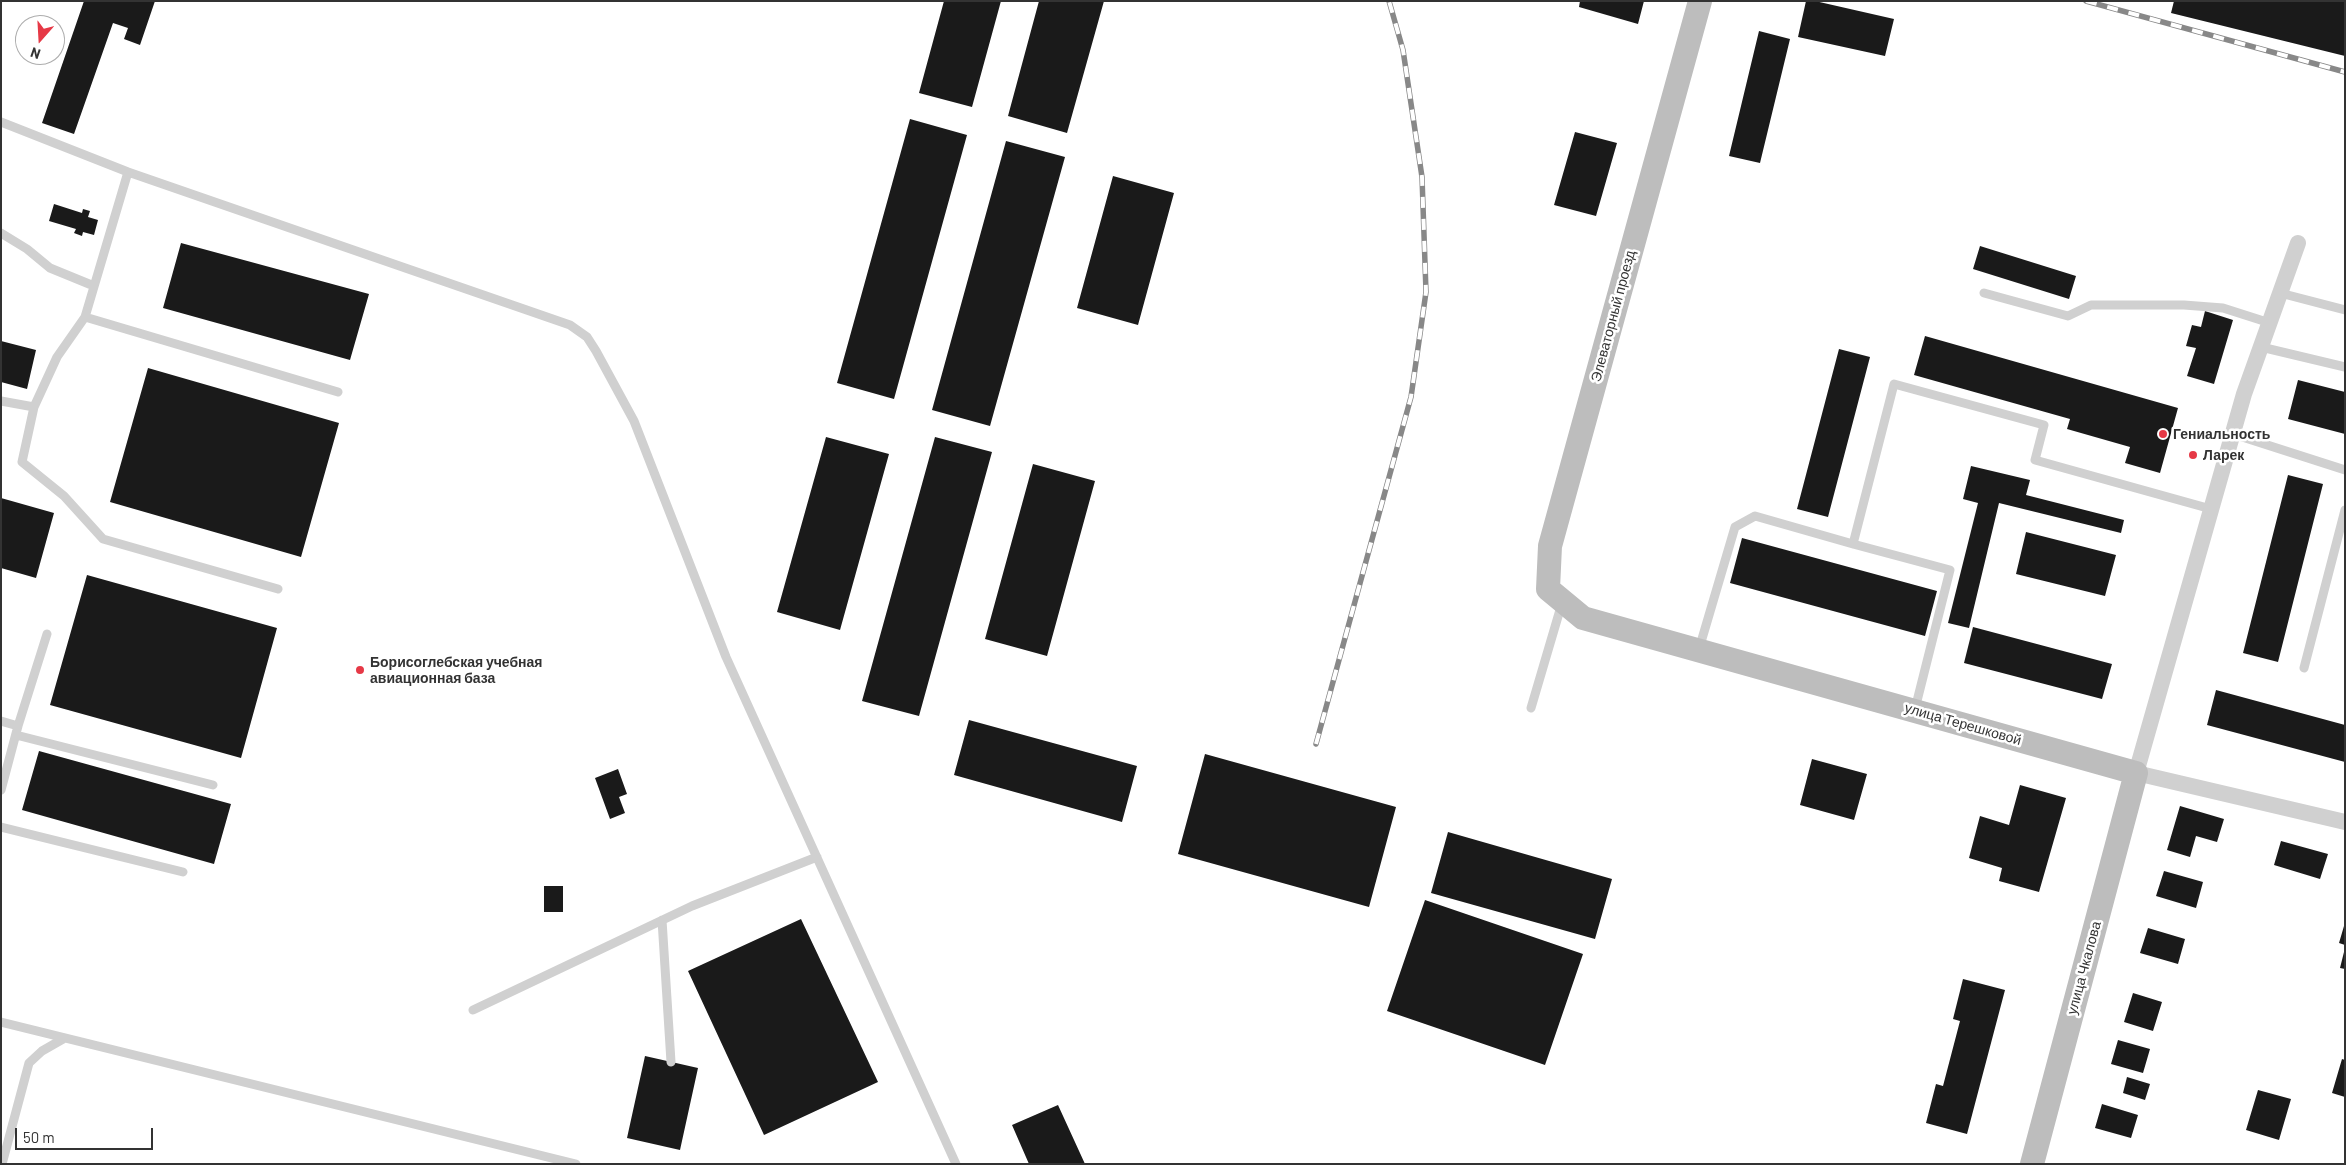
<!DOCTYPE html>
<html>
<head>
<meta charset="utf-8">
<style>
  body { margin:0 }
  #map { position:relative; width:2346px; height:1165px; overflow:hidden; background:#fff; font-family:Barlow,sans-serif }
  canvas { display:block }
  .frame { position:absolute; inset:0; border:2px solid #333; pointer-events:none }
  .north { position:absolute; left:15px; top:15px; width:50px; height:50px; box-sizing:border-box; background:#fff; border:1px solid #adadad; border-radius:50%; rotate:199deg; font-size:14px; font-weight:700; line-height:20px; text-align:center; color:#333 }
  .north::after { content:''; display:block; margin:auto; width:18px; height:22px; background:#e63946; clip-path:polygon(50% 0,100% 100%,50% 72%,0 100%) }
  .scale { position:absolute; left:15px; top:1128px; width:138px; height:22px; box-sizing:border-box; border:2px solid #333; border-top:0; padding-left:6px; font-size:15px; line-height:18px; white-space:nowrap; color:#333; -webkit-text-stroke:4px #fff; paint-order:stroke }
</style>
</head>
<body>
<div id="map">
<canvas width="2346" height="1165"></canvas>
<div class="frame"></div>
<div class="north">N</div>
<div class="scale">50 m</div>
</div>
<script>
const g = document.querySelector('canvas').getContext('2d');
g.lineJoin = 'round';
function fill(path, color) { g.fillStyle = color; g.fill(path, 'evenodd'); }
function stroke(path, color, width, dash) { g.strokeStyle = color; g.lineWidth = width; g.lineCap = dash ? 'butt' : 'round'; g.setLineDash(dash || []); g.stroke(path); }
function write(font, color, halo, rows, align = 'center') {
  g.font = font + ' Barlow,sans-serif'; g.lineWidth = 5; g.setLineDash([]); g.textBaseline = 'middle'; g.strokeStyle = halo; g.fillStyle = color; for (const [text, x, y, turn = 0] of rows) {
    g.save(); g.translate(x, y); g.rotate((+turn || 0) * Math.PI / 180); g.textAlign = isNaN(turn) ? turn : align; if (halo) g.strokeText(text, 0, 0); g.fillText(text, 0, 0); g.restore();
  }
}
fill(new Path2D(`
  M 84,1 L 155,1 L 140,45 L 124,39 L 128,28 L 113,23 L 74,134 L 42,123 Z
  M 944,1 L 1001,1 L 972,107 L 919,93 Z
  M 1039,1 L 1104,1 L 1067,133 L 1008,116 Z
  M 1580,1 L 1644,1 L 1638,24 L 1579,7 Z
  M 1806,1 L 1815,1 L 1894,19 L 1885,56 L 1798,37 Z
  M 2174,1 L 2345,1 L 2345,56 L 2171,13 Z
  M 1759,31 L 1790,39 L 1760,163 L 1729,156 Z
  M 910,119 L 967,135 L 894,399 L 837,383 Z
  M 1575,132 L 1617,143 L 1596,216 L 1554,205 Z
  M 1006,141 L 1065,157 L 990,426 L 932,410 Z
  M 1113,176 L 1174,193 L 1138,325 L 1077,308 Z
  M 54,204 L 82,213 L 83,209 L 90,211 L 88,217 L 98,220 L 94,235 L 83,232 L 82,236 L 74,233 L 76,229 L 49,221 Z
  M 181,243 L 369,294 L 350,360 L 163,308 Z
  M 1980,246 L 2076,276 L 2069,299 L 1973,269 Z
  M 2205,311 L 2233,320 L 2214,384 L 2187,376 L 2196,348 L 2186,346 L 2192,325 L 2201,327 Z
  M 1925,336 L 2178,408 L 2160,473 L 2125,463 L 2130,447 L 2067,429 L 2070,419 L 1914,375 Z
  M 1,341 L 36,350 L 27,389 L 1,382 Z
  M 1839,349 L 1870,357 L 1828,517 L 1797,509 Z
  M 148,368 L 339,423 L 301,557 L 110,502 Z
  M 2298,380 L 2345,392 L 2345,434 L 2288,419 Z
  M 826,437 L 889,454 L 840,630 L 777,612 Z
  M 935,437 L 992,452 L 919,716 L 862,701 Z
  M 1033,464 L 1095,481 L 1047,656 L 985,639 Z
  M 1971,466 L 2030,480 L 2026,495 L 2124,520 L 2121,533 L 1999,503 L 1969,628 L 1948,623 L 1978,503 L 1963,499 Z
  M 2288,475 L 2323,484 L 2278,662 L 2243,653 Z
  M 1,498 L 54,513 L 36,578 L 1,568 Z
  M 2026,532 L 2116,555 L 2105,596 L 2016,574 Z
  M 1742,538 L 1937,591 L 1925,636 L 1730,583 Z
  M 87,575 L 277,628 L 241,758 L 50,705 Z
  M 1973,627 L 2112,664 L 2102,699 L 1964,663 Z
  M 2216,690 L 2345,725 L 2345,762 L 2207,725 Z
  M 969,720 L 1137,766 L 1122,822 L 954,775 Z
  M 39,751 L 231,804 L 214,864 L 22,810 Z
  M 1205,754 L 1396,807 L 1369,907 L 1178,854 Z
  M 1812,759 L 1867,774 L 1854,820 L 1800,805 Z
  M 618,769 L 627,794 L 619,797 L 625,813 L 610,819 L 595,778 Z
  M 2020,785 L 2066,798 L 2039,892 L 1999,881 L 2002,868 L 1969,858 L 1980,816 L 2009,825 Z
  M 2180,806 L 2224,819 L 2217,842 L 2196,836 L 2190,857 L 2167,850 Z
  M 1448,832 L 1612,879 L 1595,939 L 1431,893 Z
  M 2281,841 L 2328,854 L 2320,879 L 2274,865 Z
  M 2164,871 L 2203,882 L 2196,908 L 2156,896 Z
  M 544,886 L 563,886 L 563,912 L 544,912 Z
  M 1425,900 L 1583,954 L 1545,1065 L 1387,1011 Z
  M 801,919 L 878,1082 L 764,1135 L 688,971 Z
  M 2344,926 L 2345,926 L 2345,945 L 2339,943 Z
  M 2148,928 L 2185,939 L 2178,964 L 2140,953 Z
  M 2344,952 L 2345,952 L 2345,969 L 2340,968 Z
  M 1963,979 L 2005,990 L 1967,1134 L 1926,1123 L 1936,1084 L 1943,1086 L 1960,1021 L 1953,1019 Z
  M 2133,993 L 2162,1002 L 2153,1031 L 2124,1022 Z
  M 2118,1040 L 2150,1049 L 2143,1073 L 2111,1064 Z
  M 645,1056 L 698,1068 L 680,1150 L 627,1138 Z
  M 2342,1059 L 2345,1060 L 2345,1097 L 2332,1093 Z
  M 2127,1077 L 2150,1084 L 2145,1100 L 2123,1093 Z
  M 2258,1090 L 2291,1099 L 2279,1140 L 2246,1130 Z
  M 2102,1104 L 2138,1115 L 2131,1138 L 2095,1128 Z
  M 1058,1105 L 1085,1164 L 1029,1164 L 1012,1125 Z`), '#1a1a1a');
stroke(new Path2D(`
  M 1,122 L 128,172 L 570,325 L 587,337 L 596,351 L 634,421 L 726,657 L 956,1164
  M 1,233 L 27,249 L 50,268 L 94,286
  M 1984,293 L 2068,316 L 2091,305 L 2184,305 L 2223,308 L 2270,323
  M 2280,293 L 2345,310
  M 85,317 L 338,392
  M 2261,347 L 2345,367
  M 1,401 L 34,407 L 57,357 L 85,317 L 128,172
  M 34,407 L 22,462 L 64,496 L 103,539 L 278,589
  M 2233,434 L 2345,470
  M 1699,649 L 1735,527 L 1755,516 L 1853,544
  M 2304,668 L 2345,510
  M 1531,708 L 1562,603
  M 1915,709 L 1950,570 L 1853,544 L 1894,384 L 2044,425 L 2035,460 L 2211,509
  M 1,721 L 18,726 L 1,790
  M 18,726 L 47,634
  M 16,735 L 213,785
  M 1,827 L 183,872
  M 662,920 L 671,1062
  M 473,1010 L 692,906 L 817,857
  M 1,1022 L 576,1164
  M 2,1164 L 29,1063 L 42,1051 L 63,1039`), '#d0d0d0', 9);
stroke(new Path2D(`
  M 2298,243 L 2244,394 L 2136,773 L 2345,822`), '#d0d0d0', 16);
stroke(new Path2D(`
  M 1700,1 L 1550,546 L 1548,589 L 1583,618 L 2136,773 L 2032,1164`), '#bdbdbd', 24);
const rail = new Path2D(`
  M 2086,1 L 2345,72
  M 1316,744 L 1411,397 L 1426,292 L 1422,177 L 1403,50 L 1389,1`);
stroke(rail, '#888', 5.5);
stroke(rail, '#fff', 4, [11]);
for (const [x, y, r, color] of [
  [2163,434,5,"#e63946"],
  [2193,455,5,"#e63946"],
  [360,670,5,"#e63946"]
]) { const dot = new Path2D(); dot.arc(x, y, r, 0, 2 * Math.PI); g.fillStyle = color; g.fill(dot); stroke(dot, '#fff', 2); }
write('14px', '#333', '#fff', [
  ["Элеваторный проезд",1613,316,-75],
  ["улица Терешковой",1963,724,16],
  ["улица Чкалова",2084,968,-75]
]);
write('bold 14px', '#333', '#fff', [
  ["Гениальность",2173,434],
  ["Ларек",2203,455],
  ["Борисоглебская учебная",370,662],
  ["авиационная база",370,678]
], 'left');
</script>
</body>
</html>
